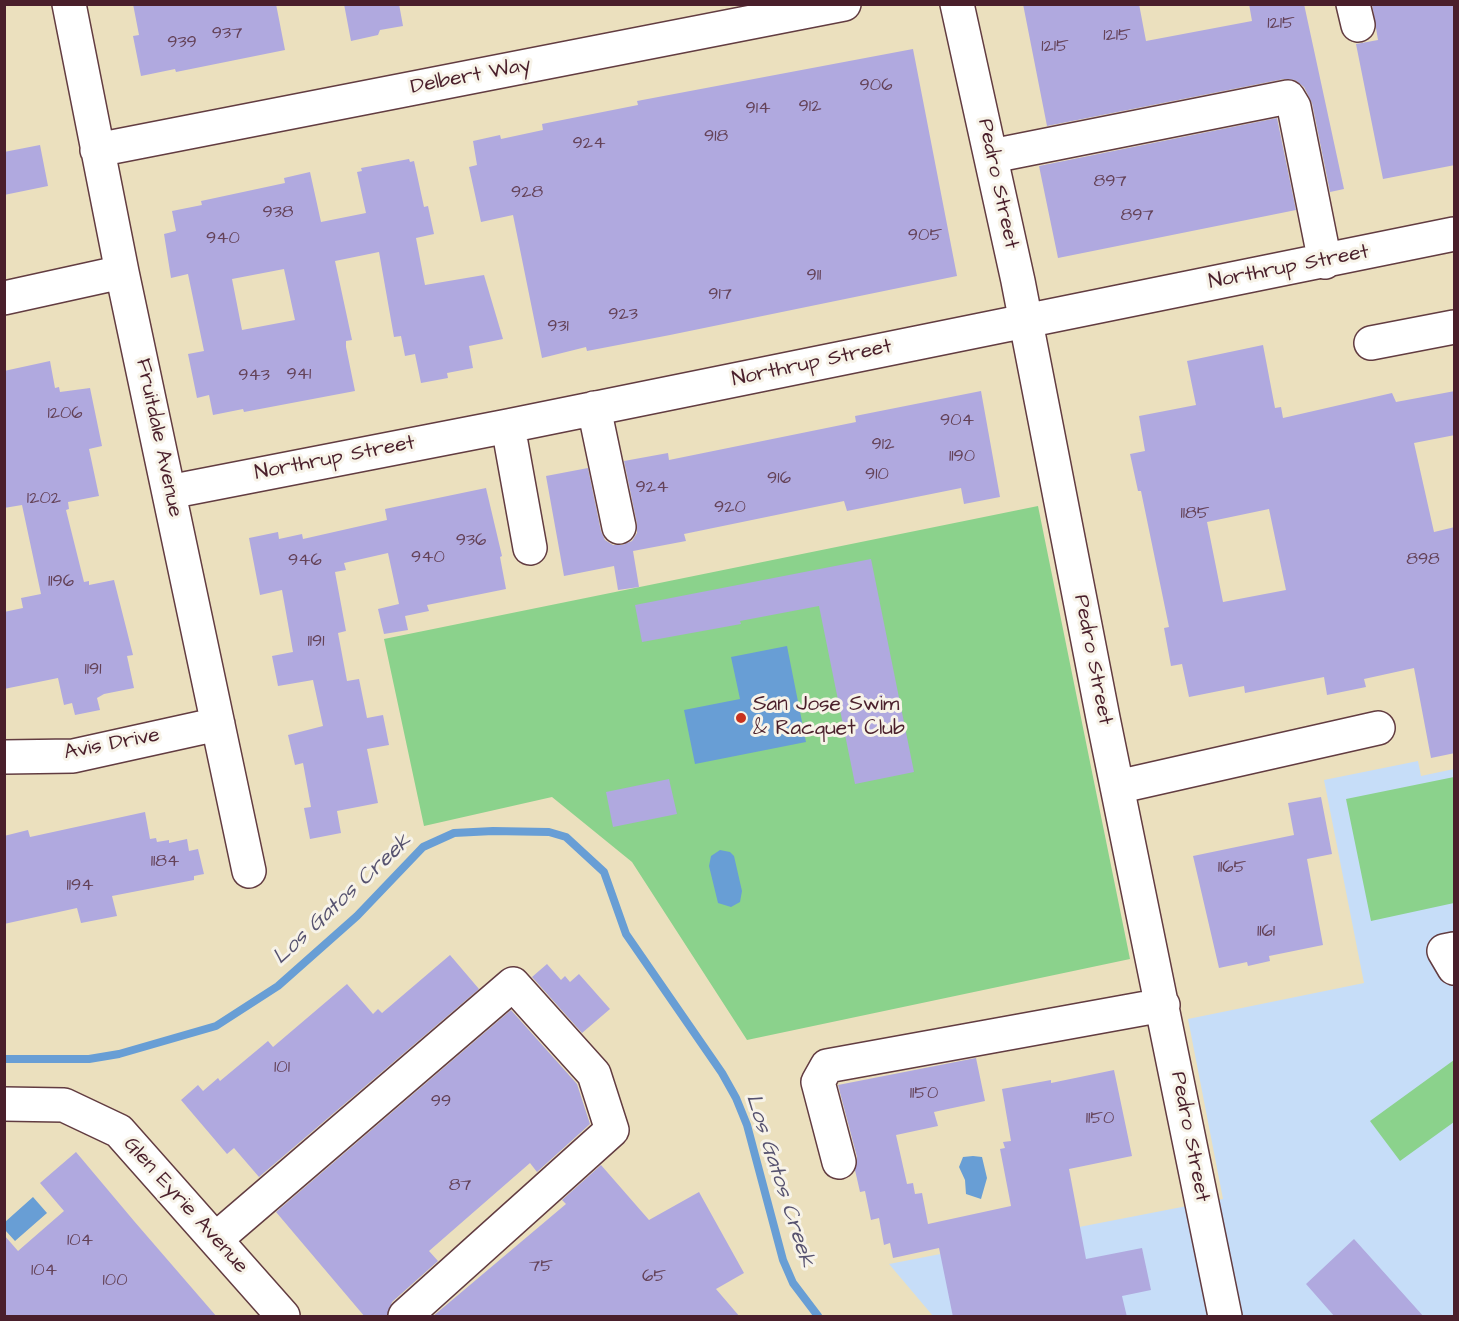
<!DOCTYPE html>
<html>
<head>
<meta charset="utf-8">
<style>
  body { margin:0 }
  #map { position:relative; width:1459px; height:1321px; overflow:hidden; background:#ebe0be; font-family:"Architects Daughter",sans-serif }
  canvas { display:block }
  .frame { position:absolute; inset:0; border:6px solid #4a1f2b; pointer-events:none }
</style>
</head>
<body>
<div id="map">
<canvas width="1459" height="1321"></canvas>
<div class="frame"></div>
</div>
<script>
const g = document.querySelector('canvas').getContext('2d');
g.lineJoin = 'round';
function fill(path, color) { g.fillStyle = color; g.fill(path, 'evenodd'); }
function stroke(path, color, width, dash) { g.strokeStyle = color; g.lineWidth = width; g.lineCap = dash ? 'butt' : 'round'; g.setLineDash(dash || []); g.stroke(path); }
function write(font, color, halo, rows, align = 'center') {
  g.font = font + ' "Architects Daughter",sans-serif'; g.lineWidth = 6; g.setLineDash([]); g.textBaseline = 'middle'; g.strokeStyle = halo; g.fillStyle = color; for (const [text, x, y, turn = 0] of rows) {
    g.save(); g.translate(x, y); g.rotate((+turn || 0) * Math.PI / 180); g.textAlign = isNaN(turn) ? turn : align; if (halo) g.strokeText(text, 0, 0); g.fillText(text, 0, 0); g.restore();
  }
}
fill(new Path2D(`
  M 1418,761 L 1421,776 L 1454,769 L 1454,1316 L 933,1316 L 889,1264 L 1223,1199 L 1188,1019 L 1364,983 L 1324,780 Z`), '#c6ddf8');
fill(new Path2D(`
  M 1038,506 L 1130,959 L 747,1040 L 632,862 L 552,797 L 424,826 L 384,639 Z
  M 1454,777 L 1454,903 L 1371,921 L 1346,799 Z
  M 1454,1060 L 1454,1122 L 1400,1161 L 1370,1121 Z`), '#8bd28c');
fill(new Path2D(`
  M 787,646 L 806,742 L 695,764 L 684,710 L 740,699 L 731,657 Z
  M 720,850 L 730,852 L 734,856 L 742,891 L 740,902 L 731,907 L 718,903 L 709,866 L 711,856 Z
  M 973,1156 L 982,1157 L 987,1178 L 981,1199 L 966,1194 L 965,1180 L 959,1167 L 963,1157 Z
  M 33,1197 L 47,1213 L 15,1241 L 5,1230 L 5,1222 Z`), '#689ed5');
stroke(new Path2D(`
  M 4,1059 L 89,1059 L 119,1054 L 216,1026 L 278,986 L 357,916 L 423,847 L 454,833 L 493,831 L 549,832 L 566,837 L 604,872 L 626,934 L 722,1073 L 736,1098 L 747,1125 L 783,1260 L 793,1283 L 818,1316`), '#689ed5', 8);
fill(new Path2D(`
  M 133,4 L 276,4 L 285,50 L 176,72 L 175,69 L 141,76 L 133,36 L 139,35 Z
  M 344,4 L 399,4 L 403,26 L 380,30 L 378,35 L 351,41 Z
  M 1023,4 L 1139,4 L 1146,41 L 1252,21 L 1249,4 L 1304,4 L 1344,189 L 1330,192 L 1312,103 L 1304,87 L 1295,80 L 1284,79 L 1047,126 Z
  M 1372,4 L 1455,4 L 1455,165 L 1383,179 L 1356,44 L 1378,40 Z
  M 913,49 L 957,276 L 670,335 L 587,351 L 586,347 L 542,358 L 513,215 L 481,222 L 469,167 L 477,165 L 473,141 L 500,135 L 501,139 L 543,130 L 542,124 L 638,105 L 637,101 Z
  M 1277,118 L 1296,210 L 1058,258 L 1039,166 Z
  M 40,145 L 48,186 L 4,195 L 4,152 Z
  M 409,159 L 410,162 L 414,161 L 424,207 L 428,206 L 434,234 L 416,238 L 425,285 L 484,275 L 503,339 L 469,346 L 473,368 L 447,373 L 448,378 L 421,383 L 415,354 L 405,356 L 401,336 L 394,337 L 379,252 L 335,261 L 352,340 L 346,341 L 346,347 L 355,391 L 244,412 L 243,409 L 213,415 L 209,395 L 197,398 L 188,354 L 204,351 L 188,274 L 171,278 L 164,234 L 176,231 L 172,211 L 202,205 L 201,201 L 285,183 L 284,178 L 310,172 L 321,222 L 366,213 L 357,172 L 362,171 L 361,168 ZM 284,269 L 295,320 L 242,330 L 232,279 Z
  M 1263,345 L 1275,408 L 1281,407 L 1283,418 L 1392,393 L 1396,402 L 1455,391 L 1455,435 L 1414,443 L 1434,532 L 1455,527 L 1455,753 L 1431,758 L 1414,668 L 1364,679 L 1366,687 L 1327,695 L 1324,677 L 1245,693 L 1244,686 L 1189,697 L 1182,664 L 1171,666 L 1164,628 L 1169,627 L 1141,491 L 1138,491 L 1130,454 L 1145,451 L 1139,416 L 1196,405 L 1187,361 ZM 1269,509 L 1286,590 L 1223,602 L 1207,522 Z
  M 50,361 L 55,388 L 59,387 L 60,392 L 90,388 L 102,446 L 89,449 L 99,496 L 68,502 L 69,509 L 66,510 L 84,582 L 89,581 L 89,585 L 114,580 L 133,655 L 127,656 L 134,688 L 104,694 L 97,698 L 100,710 L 75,715 L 72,703 L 64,705 L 58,678 L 4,689 L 4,612 L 23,608 L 21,598 L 41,594 L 22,505 L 4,508 L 4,371 Z
  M 981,391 L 1000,497 L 964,504 L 961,488 L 847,511 L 844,501 L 684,534 L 686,541 L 633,551 L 639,587 L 618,590 L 614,566 L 564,576 L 546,476 L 588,468 L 601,531 L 605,540 L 613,545 L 622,545 L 632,541 L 637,533 L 637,524 L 624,461 L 668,453 L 669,460 L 856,422 L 855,416 Z
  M 486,488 L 502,556 L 500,557 L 506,589 L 427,605 L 429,611 L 405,616 L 408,630 L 384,634 L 378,609 L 399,604 L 388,553 L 344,563 L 346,570 L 335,572 L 346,631 L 338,633 L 347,681 L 359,679 L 367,718 L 383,715 L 389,745 L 367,749 L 378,803 L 337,811 L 341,833 L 310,839 L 304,808 L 311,807 L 303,763 L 295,765 L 288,735 L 323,726 L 313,680 L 278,686 L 272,656 L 293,652 L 282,590 L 260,595 L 249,538 L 278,532 L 279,539 L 302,534 L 303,539 L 387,520 L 385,509 Z
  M 871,559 L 914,772 L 855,784 L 819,606 L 740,621 L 741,624 L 642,642 L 635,605 Z
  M 669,779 L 677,814 L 613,827 L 606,792 Z
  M 1321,797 L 1332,854 L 1307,859 L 1323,945 L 1269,956 L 1270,961 L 1248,966 L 1247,962 L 1219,968 L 1193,856 L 1294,835 L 1288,803 Z
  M 145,812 L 150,839 L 156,838 L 157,842 L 169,840 L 169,843 L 187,839 L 189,851 L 198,849 L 204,874 L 194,876 L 194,880 L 112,896 L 117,916 L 81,923 L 77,908 L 4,924 L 4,836 L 28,830 L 30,837 Z
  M 450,955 L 479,989 L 259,1177 L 234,1148 L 227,1154 L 181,1100 L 198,1085 L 203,1091 L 218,1078 L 220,1081 L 268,1041 L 273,1047 L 347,984 L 373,1014 L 378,1009 L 382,1013 Z
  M 547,964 L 561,980 L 565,976 L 570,982 L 579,974 L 610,1009 L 582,1033 L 532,977 Z
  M 511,1010 L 577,1084 L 590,1124 L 537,1172 L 530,1163 L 429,1251 L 438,1261 L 392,1302 L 387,1317 L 365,1317 L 276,1212 Z
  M 976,1058 L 985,1101 L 934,1112 L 938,1126 L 896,1135 L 907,1184 L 913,1183 L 915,1194 L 922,1193 L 928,1224 L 1011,1206 L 1000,1149 L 1005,1148 L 1003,1142 L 1011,1141 L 1002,1089 L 1051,1080 L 1051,1083 L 1114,1070 L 1132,1156 L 1069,1169 L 1086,1259 L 1142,1248 L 1151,1290 L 1122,1296 L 1127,1317 L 953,1317 L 939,1248 L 893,1258 L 890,1243 L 884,1245 L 879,1218 L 871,1220 L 865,1191 L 860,1192 L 855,1170 L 857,1157 L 838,1085 Z
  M 76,1152 L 134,1221 L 217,1317 L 4,1317 L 4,1235 L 18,1251 L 64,1211 L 40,1183 Z
  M 601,1165 L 649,1220 L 699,1192 L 744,1273 L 716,1289 L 740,1317 L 432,1317 L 566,1204 L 562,1200 Z
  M 1354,1239 L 1424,1317 L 1335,1317 L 1306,1284 Z`), '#b0a9df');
const minor = new Path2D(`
  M 69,4 L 122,272 L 249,871
  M 957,4 L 1018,281 L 1103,718 L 1225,1316
  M 1353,4 L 1358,25
  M 97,150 L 844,4
  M 992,156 L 1288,97 L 1294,107 L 1325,262
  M 4,298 L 122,272
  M 1371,343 L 1454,327
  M 594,408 L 619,527
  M 508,426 L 530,548
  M 169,492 L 508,426 L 1454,234
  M 4,757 L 73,756 L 218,724
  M 1117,787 L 1378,728
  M 1454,949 L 1444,951 L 1454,968
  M 4,1104 L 64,1105 L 119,1131 L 283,1316
  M 839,1162 L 818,1082 L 827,1066 L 1163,1005
  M 216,1239 L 513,984 L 594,1074 L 612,1130 L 405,1316`);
stroke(minor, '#623c41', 36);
stroke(minor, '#fff', 33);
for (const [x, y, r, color] of [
  [741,718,6,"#c8321e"]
]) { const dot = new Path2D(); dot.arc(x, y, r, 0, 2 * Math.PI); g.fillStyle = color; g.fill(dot); stroke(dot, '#f7f3e8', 2); }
write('18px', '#644258', null, [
  ["1215",1281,24],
  ["937",227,34],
  ["1215",1117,36],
  ["939",182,43],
  ["1215",1055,47],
  ["906",876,86],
  ["912",810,107],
  ["914",758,109],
  ["918",716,137],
  ["924",589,144],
  ["897",1110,182],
  ["928",527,193],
  ["938",278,213],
  ["897",1137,216],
  ["905",925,236],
  ["940",223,239],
  ["911",814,276],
  ["917",720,295],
  ["923",623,315],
  ["931",558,327],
  ["941",299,375],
  ["943",254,376],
  ["1206",65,414],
  ["904",957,421],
  ["912",883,445],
  ["1190",962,457],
  ["910",877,475],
  ["916",779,479],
  ["924",652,488],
  ["1202",44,499],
  ["920",730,508],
  ["1185",1195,514],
  ["936",471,541],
  ["940",428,558],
  ["898",1423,560],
  ["946",305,561],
  ["1196",61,582],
  ["1191",316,642],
  ["1191",93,670],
  ["1184",165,862],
  ["1165",1232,868],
  ["1194",80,886],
  ["1161",1266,932],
  ["101",282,1068],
  ["1150",924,1094],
  ["99",441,1102],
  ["1150",1100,1119],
  ["87",460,1186],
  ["104",80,1241],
  ["75",541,1267],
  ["104",44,1271],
  ["65",654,1277],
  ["100",115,1281]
]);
write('21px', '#4a1f2b', '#f7f3e8', [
  ["Delbert Way",471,77,-11],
  ["Pedro Street",997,184,78],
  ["Northrup Street",1289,268,-11],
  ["Northrup Street",812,364,-12],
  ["Fruitdale Avenue",158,438,78],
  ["Northrup Street",335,459,-11],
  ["Pedro Street",1092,660,79],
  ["Avis Drive",112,745,-11],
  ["Pedro Street",1189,1137,79],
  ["Glen Eyrie Avenue",185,1206,48]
]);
write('21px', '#4a1f2b', '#f7f3e8', [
  ["San Jose Swim",753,706],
  ["& Racquet Club",753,730]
], 'left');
write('italic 22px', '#56526f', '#f7f3e8', [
  ["Los Gatos Creek",343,900,-43],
  ["Los Gatos Creek",779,1181,72]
]);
</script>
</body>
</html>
